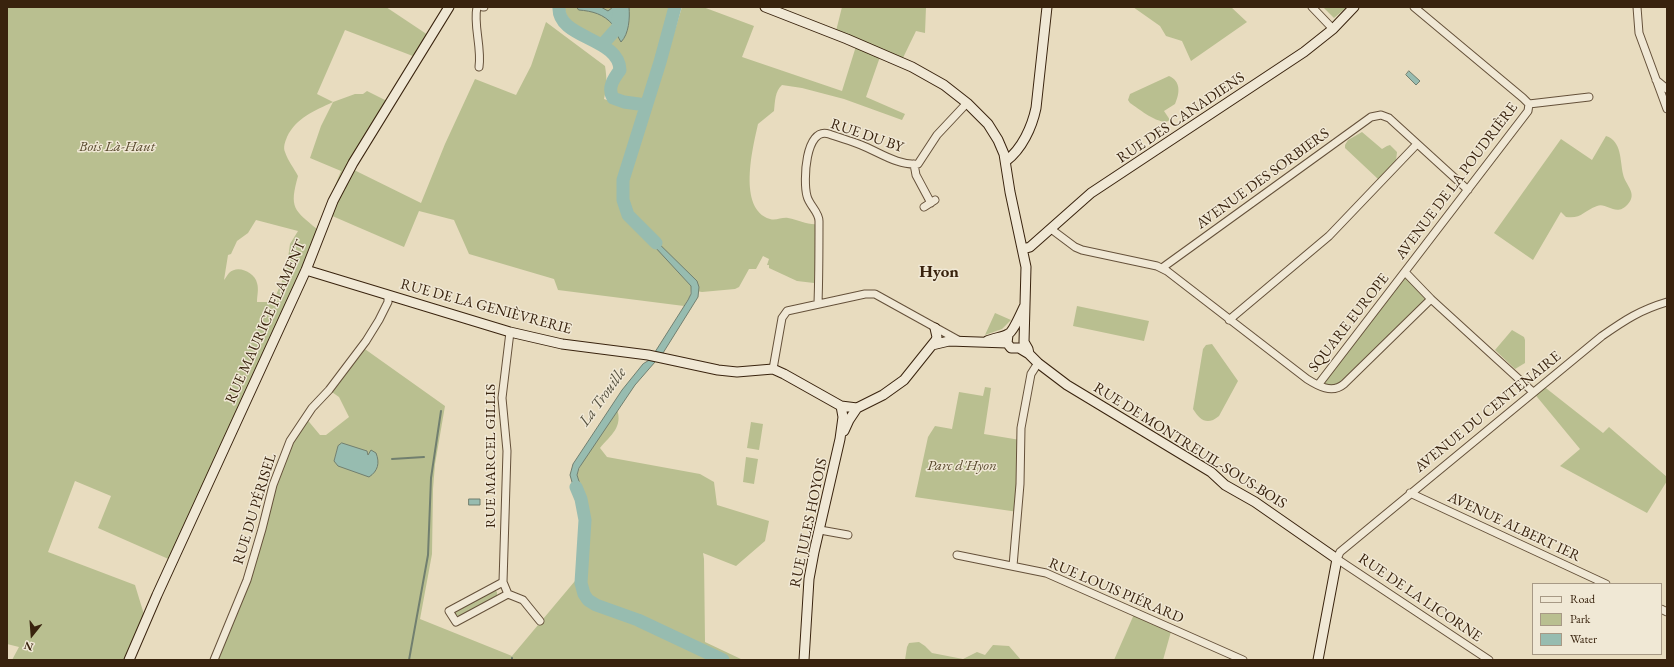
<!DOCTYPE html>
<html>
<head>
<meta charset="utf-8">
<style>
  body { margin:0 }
  #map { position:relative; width:1674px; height:667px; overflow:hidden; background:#e8dcbf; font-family:"EB Garamond",serif }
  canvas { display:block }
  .frame { position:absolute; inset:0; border:8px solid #39230e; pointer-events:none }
  .legend { position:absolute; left:1532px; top:583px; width:130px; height:72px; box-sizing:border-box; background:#f0e8d5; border:1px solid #a79985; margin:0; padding:5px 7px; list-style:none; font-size:12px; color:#39230e }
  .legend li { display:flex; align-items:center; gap:8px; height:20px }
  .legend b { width:20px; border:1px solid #a79985 }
  .north { position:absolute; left:12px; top:615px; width:40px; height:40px; -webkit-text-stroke:3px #f0e8d5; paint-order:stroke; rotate:197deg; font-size:11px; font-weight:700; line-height:16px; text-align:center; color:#39230e }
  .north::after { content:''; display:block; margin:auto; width:14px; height:18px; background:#39230e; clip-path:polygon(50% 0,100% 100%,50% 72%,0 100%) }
</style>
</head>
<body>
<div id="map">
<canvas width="1674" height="667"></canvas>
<div class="frame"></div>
<ul class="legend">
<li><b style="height:5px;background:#f0e8d5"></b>Road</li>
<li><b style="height:11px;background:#b9bf90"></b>Park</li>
<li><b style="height:11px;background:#97bcb0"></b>Water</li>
</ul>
<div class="north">N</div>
</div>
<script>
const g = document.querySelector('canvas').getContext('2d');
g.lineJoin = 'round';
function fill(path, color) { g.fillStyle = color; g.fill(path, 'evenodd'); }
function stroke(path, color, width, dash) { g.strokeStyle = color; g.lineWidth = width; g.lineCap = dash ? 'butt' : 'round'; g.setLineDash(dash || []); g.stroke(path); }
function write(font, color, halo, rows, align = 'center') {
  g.font = font + ' "EB Garamond",serif'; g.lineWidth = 3; g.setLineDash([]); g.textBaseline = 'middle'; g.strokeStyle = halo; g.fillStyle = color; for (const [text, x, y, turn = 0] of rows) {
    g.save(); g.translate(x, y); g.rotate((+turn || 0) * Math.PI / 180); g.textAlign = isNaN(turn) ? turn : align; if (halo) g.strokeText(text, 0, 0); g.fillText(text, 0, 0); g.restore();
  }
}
fill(new Path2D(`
  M 7,7 L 386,7 L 431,37 L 418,58 L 345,30 L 317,94 L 333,102 L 355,94 L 363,94 L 367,91 L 391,103 L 350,168 L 421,203 L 445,144 L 475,79 L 516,95 L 531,66 L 546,22 L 605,66 C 607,79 607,86 604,99 L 623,106 L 642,108 L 645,123 L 659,82 L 682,7 L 703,7 L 754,26 L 742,57 L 842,91 L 857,43 L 835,35 L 842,7 L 926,7 L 925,33 L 916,31 L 901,62 L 881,54 L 866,97 L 905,114 L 902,120 L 844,99 L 802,88 L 782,85 C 775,91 775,101 774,111 L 758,124 C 753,147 737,209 770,219 C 776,221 782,217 788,218 C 799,220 807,225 818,224 L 814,283 L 797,281 L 769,268 L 769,265 L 767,265 L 769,259 L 763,256 L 756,269 L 749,269 L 739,287 L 735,289 L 702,292 L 696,291 L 695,285 L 670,262 L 691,286 L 690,296 L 684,306 L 558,290 L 554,279 L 469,254 L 454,220 L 419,211 L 404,247 L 330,215 L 173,561 L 98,528 L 111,496 L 75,481 L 48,552 L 135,585 L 146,621 L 129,660 L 12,660 L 19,647 L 7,644 ZM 333,102 L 321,126 L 310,158 L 341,171 L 317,229 C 294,210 289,208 298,176 C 294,168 288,161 285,152 C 283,147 285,142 287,137 C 296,118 314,111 333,102 ZM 256,220 L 298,231 L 290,244 L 286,272 L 273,302 L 257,302 C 257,296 259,289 257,283 C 255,273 238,264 229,273 C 227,275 226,278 224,280 L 228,255 L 231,254 L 237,241 L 248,233 Z
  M 564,7 L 671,7 L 642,102 L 617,97 L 613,93 L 613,85 L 622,72 L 619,54 C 601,43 568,30 564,7 Z
  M 1133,7 L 1231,7 L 1247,22 L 1191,61 L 1182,41 L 1166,36 L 1160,26 Z
  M 1323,7 L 1347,7 L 1334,18 Z
  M 1169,76 C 1181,81 1180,93 1175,104 L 1164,111 L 1170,120 C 1161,127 1139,109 1130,103 L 1128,100 L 1130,94 Z
  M 1362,132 L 1382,149 L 1387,146 L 1390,145 L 1397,152 L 1396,161 L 1378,179 L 1345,148 L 1345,145 L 1348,140 Z
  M 1606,136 C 1622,141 1620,161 1623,174 C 1625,185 1638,193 1628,204 C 1616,218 1607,202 1597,206 C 1583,211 1582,219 1566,217 L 1561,212 L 1533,260 L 1494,233 L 1561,139 L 1592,160 Z
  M 1405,272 L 1431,299 L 1344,384 L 1324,387 L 1322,379 Z
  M 1077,306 L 1149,321 L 1144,341 L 1073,326 Z
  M 995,313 L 1011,320 L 1002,329 L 985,335 Z
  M 1512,330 L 1524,337 L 1525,340 L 1525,363 L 1515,369 L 1495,350 Z
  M 1212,344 L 1238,381 L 1219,416 C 1207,426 1200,420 1193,409 L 1203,349 L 1206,345 Z
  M 362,347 L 445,406 L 435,464 L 433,489 L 432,554 L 420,619 L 512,656 L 580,575 L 585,520 L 588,521 L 586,503 L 577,475 L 582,462 L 617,409 C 623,427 611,435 600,448 L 607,457 L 700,474 L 714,482 L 717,505 L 769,521 L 765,541 L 736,566 L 703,553 L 704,559 L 705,642 L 743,660 L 214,660 L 247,580 L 273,485 L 305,417 L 320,435 L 326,435 L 349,417 L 339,397 L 329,390 ZM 338,446 L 368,455 L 334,461 Z
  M 1542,385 L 1603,433 L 1609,427 L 1667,477 L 1667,481 L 1647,513 L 1560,466 L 1580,449 L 1533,392 Z
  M 985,387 L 991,388 L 984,434 L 1020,440 L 1018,512 L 915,497 L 928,437 L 935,426 L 952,429 L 959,392 L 983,396 Z
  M 751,422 L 763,424 L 759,450 L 747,448 Z
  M 746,457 L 758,459 L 754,484 L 743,482 Z
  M 495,590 L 497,592 L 497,596 L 460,616 L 458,616 L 455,614 L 455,612 Z
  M 1135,612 L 1172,628 L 1163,660 L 1114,660 Z
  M 919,642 L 925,646 L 932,653 L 963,659 L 977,652 L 985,655 L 993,645 L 1009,646 L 1021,660 L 905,660 L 907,647 L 909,643 Z`), '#b9bf90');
const water = new Path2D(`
  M 577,7 L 601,7 L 608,11 L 613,7 L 629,7 C 630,18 629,34 621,42 L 617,35 L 613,36 L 612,32 L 613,25 C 604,14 592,11 579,10 Z
  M 1409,71 L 1420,81 L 1416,85 L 1406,75 Z
  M 645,230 L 697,281 L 699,287 L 698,297 L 663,353 L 655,352 L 688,300 L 691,294 L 691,286 L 642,233 Z
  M 650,360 L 655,362 L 635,385 L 579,468 L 577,475 L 586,503 L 578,503 L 570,475 L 573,464 L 622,390 L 643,364 Z
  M 342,443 L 367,451 L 368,455 L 371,450 L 376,453 C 380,463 378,471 369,477 L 338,466 L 334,461 L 338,446 Z
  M 469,499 L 480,499 L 480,505 L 469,505 Z`);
fill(water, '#97bcb0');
stroke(water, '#717f6f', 1);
stroke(new Path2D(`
  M 392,459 L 424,457
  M 409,660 L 428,555 L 431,478 L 441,411
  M 512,660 L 512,658`), '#717f6f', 2);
stroke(new Path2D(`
  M 559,7 C 557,39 619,37 620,70 C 614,78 607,88 613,98 L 624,102 L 646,105
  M 602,45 L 618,27 L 619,7
  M 656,243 L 628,215 L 623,200 L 623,180 L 660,62 L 675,7
  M 576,487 L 581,499 L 585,520 L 581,583 L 584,594 L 588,600 L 596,605 L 638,620 L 723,660`), '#97bcb0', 13);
const street = new Path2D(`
  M 477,7 C 473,25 482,47 479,67
  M 483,7 L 484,7
  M 1312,7 L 1333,29
  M 1637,7 L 1639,33 L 1667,109
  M 1656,80 L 1667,89
  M 1529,104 L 1589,97
  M 914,164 L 916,175 L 931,203
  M 924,207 L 935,200
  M 1051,229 L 1075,247 L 1082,250 L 1157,266 L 1167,271 L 1307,379 C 1318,386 1332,394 1344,384 L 1431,299
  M 1162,268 L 1371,117 L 1381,115 L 1389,118 L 1468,190
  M 1405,272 L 1431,299 L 1533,392
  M 818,303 C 819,276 819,248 819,221 C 819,212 809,205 807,196 C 803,182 805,126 829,134 C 840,138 851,141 861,145 C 879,152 898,166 918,164 L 937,135 L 967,103
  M 1229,320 L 1329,236 L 1417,144
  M 510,332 L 502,398 L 507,451 L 503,582 L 508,594 L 523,600 L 540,621
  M 773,369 L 782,318 L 787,311 L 865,294 L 875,294 L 958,340
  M 1318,385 L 1528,111 L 1529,104 L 1523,98 L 1414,7
  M 1410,493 L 1606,584
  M 820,530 L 848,535
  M 957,555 L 1046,573 L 1243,660
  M 1013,566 L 1020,484 L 1021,428 L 1031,374 L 1038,363
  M 503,582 L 449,611 L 456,622 L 508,594
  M 1661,609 L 1667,612
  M 214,660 L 247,580 L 262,529 L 273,485 L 290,441 L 312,408 L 329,390 L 366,341 L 379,320 L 388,302 L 388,295
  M 1489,660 L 1337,559 L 1340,552 L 1602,336 C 1625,320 1640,310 1667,302`);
const secondary = new Path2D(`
  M 765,7 L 847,39 L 912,67 L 944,85 L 967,103 L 988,124 L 998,140 L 1004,154 L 1010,192 L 1026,267 L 1024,342 L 1028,349 L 1029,354
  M 1006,161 C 1022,149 1032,127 1036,108 L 1047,7
  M 1023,249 L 1030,247 L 1091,193 L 1304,52 L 1333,29 L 1354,7
  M 306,270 L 510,332 L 562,344 L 648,355 L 718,370 L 737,372 L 773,369 L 784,374 L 841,406 L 857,408 L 883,395 L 904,380 L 936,340 L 937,337 L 935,328
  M 1008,335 L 1007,343 L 1011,348 L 1019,348 L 1029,354 L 1038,363 L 1067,385 L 1211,472 L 1225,485 L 1255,502 L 1337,559 L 1318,660
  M 987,341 C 993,338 1004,337 1008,334 C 1013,332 1021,313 1024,307
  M 932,345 L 949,341 L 1007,343
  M 844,431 L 849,420 L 857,408
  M 129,660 L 157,595 L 306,270 L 333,201 L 353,163 L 449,7
  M 804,660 L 809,579 L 814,552 L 840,439 L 843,417 L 841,406`);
stroke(street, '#65513a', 9);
stroke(secondary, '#39230e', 11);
stroke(street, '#f0e8d5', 7);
stroke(secondary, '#f0e8d5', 9);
write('15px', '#39230e', '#f0e8d5', [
  ["RUE DES CANADIENS",1181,118,-34],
  ["RUE DU BY",867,136,19],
  ["AVENUE DES SORBIERS",1263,179,-36],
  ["AVENUE DE LA POUDRIÈRE",1457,181,-53],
  ["RUE DE LA GENIÈVRERIE",486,307,15],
  ["RUE MAURICE FLAMENT",266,322,-66],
  ["SQUARE EUROPE",1349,323,-52],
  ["AVENUE DU CENTENAIRE",1488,412,-39],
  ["RUE DE MONTREUIL-SOUS-BOIS",1190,446,32],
  ["RUE MARCEL GILLIS",491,456,-90],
  ["RUE DU PÉRISEL",255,509,-73],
  ["RUE JULES HOYOIS",809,523,-78],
  ["AVENUE ALBERT IER",1514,527,25],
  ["RUE LOUIS PIÉRARD",1116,591,23],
  ["RUE DE LA LICORNE",1420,598,34]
]);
write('italic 15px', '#594a2e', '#f0e8d5', [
  ["Bois Là-Haut",117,147],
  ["Parc d'Hyon",962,466]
]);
write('italic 16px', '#55513f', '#f0e8d5', [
  ["La Trouille",603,397,-54]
]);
write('bold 17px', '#39230e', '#f0e8d5', [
  ["Hyon",939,272]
]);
</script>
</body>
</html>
